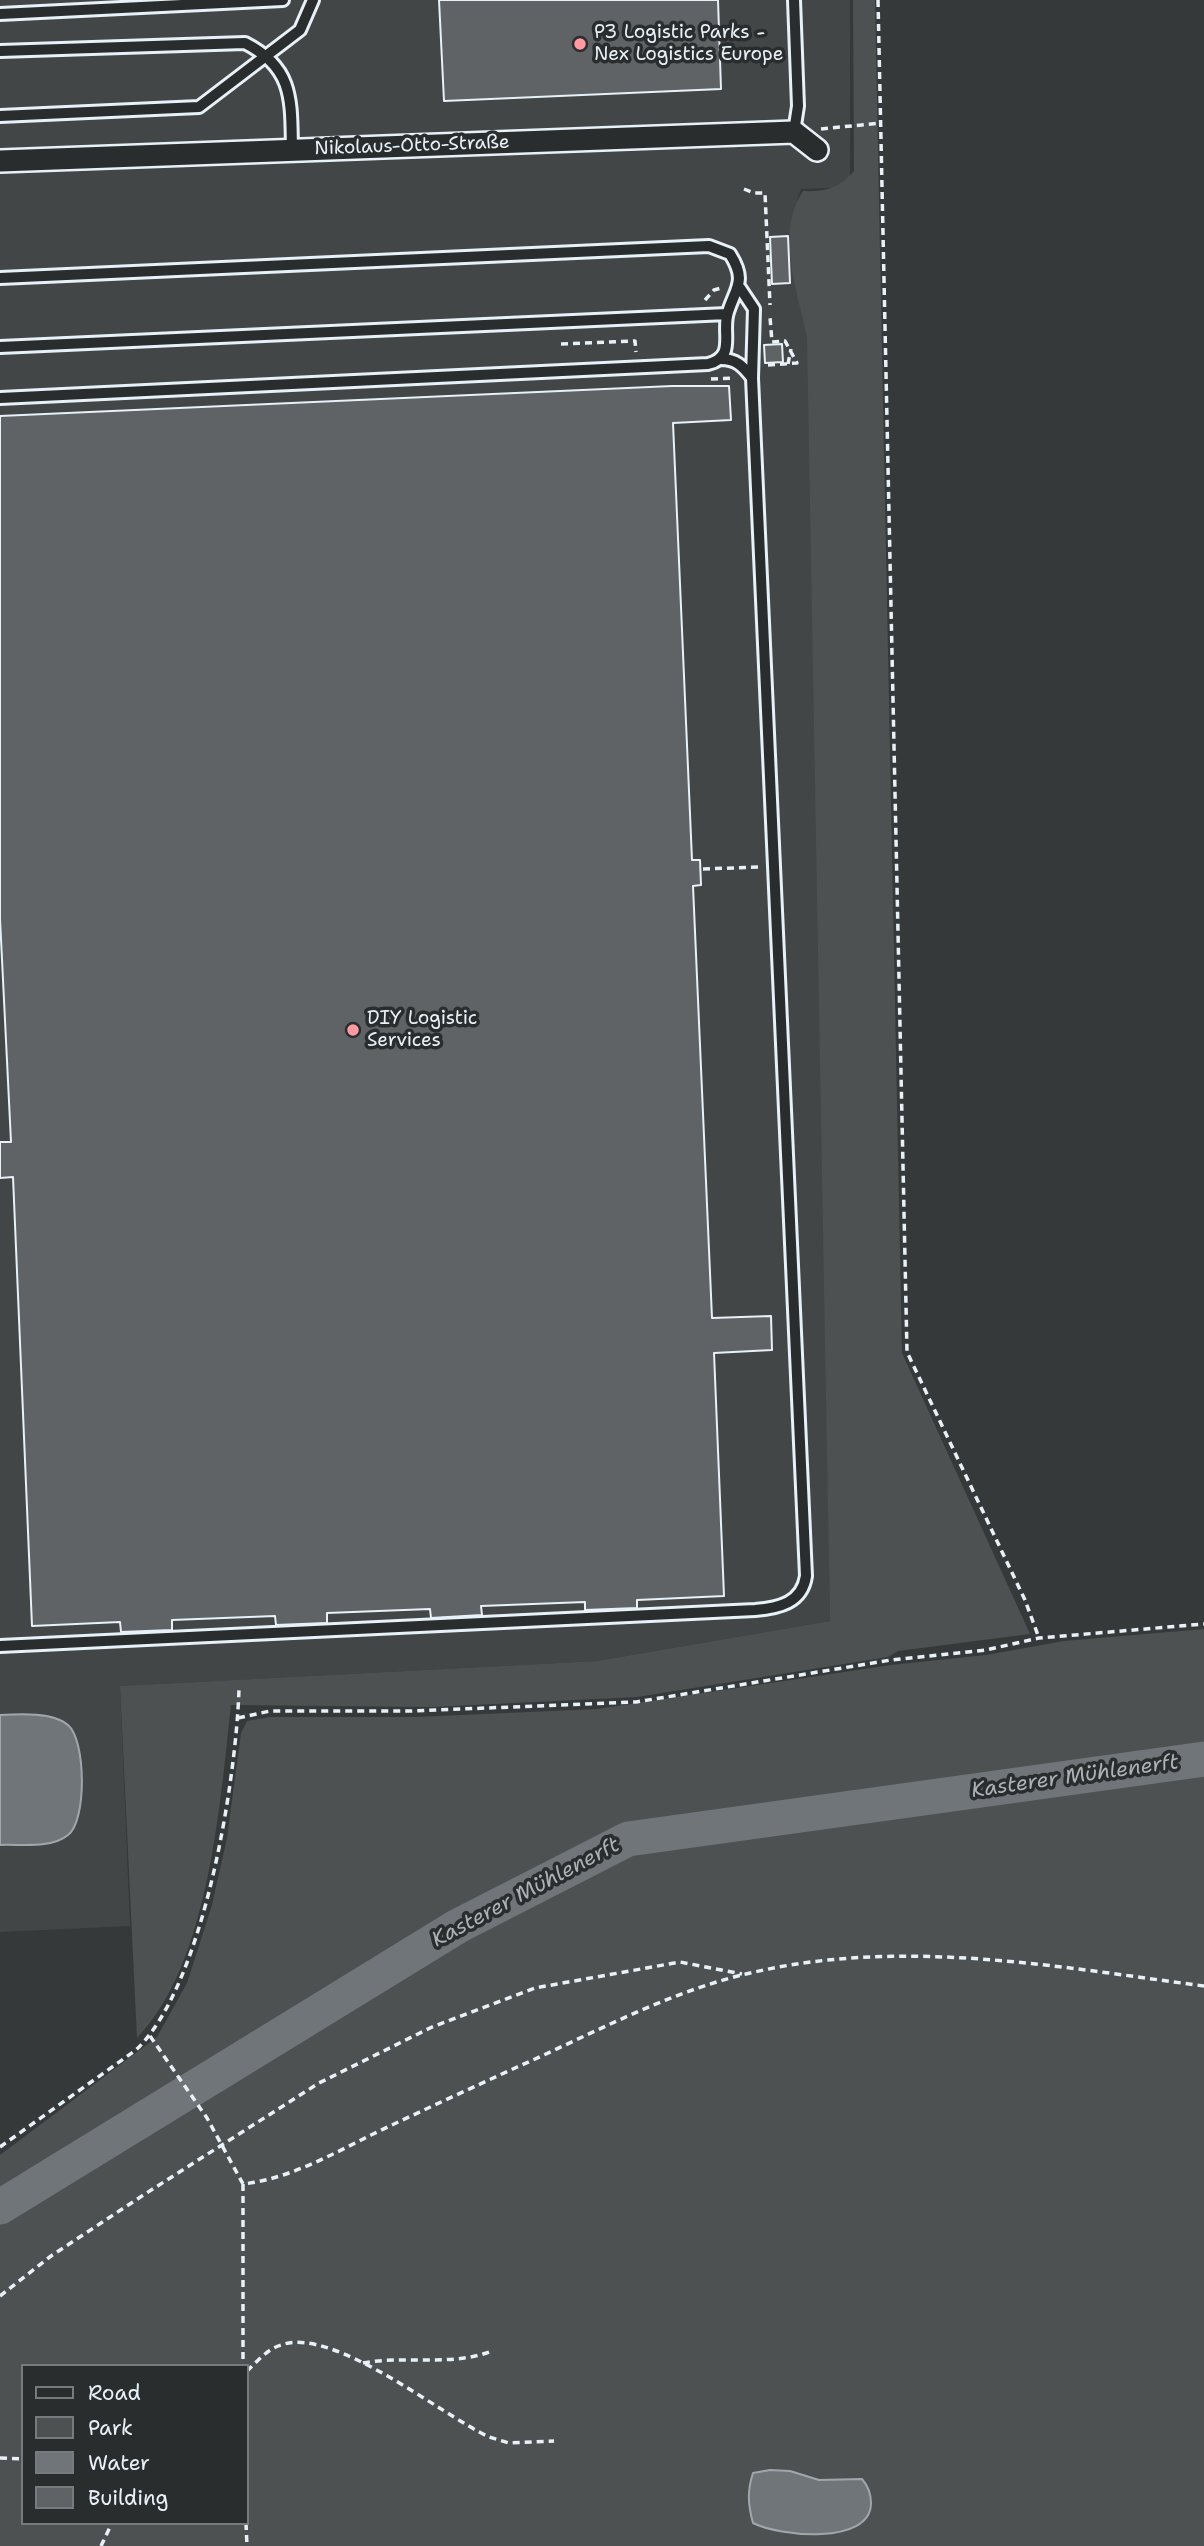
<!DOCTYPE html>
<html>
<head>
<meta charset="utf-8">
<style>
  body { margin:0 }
  #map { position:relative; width:1204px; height:2546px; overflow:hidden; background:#35393a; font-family:"Shantell Sans",sans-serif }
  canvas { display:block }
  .legend { position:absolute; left:21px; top:2364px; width:228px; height:161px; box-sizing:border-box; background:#2a2d2e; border:2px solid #767b7f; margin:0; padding:9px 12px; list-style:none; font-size:21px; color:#e8f1f8 }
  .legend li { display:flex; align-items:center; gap:14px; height:35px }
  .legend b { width:35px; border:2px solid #767b7f }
</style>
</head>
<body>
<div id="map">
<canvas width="1204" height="2546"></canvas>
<ul class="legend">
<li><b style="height:9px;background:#2a2d2e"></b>Road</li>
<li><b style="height:19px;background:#4d5152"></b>Park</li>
<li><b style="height:19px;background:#707579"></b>Water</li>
<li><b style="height:19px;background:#5f6365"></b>Building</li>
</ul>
</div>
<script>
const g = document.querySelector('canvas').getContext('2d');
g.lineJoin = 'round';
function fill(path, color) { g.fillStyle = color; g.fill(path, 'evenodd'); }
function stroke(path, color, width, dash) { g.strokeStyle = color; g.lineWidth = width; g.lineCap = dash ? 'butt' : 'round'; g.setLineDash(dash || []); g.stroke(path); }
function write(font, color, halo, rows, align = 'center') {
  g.font = font + ' "Shantell Sans",sans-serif'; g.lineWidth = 7; g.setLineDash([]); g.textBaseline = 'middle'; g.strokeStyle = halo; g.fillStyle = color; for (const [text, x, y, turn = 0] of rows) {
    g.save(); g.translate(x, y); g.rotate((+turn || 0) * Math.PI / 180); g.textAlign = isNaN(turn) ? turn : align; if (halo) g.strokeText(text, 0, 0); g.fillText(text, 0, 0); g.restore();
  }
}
fill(new Path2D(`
  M 0,0 L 850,0 L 850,187 L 801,189 L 797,200 L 811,330 L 830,1621 L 597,1661 L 120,1686 L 130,1926 L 0,1932 Z`), '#424647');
fill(new Path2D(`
  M 853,0 L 875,0 L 902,1353 L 1030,1634 L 898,1651 L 888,1657 L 637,1697 L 433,1707 L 231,1705 C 220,1803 209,1964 137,2038 L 120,1686 L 597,1661 L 830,1621 L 807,337 C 798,292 775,232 803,191 C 826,192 839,188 854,171 Z
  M 1204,1629 L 1204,1756 L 626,1836 L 456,1920 L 169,2086 L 0,2199 L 0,2155 L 157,2037 L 187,1983 L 212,1905 L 227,1838 L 241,1733 L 247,1721 L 270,1717 L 416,1717 L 597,1709 L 891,1665 L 986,1655 L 1064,1641 Z
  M 1204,1764 L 1204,2546 L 0,2546 L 0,2212 L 461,1932 L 629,1846 ZM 23,2366 L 247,2366 L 247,2523 L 23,2523 Z`), '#4d5152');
const water = new Path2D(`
  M 0,1715 C 19,1714 53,1712 68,1725 C 86,1740 87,1821 68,1835 C 51,1849 21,1844 0,1845 Z
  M 770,2470 L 790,2471 L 819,2480 L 862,2479 C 868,2486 871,2493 871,2503 C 871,2546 778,2536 753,2523 C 748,2505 747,2491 753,2473 Z`);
fill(water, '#707579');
stroke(water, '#a0a7ac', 2);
stroke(new Path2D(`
  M 0,2207 L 458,1926 L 628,1839 L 1204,1759`), '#707579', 35);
const building = new Path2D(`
  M 439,0 L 718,0 L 721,89 L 444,101 Z
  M 788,236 L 790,283 L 772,284 L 770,237 Z
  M 782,344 L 783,362 L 765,363 L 764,345 Z
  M 672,386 L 729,386 L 731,420 L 673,423 L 692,860 L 700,860 L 701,885 L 693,886 L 712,1318 L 771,1316 L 772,1350 L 714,1353 L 724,1596 L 637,1600 L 637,1608 L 585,1610 L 585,1602 L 481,1606 L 482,1615 L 431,1618 L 430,1609 L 327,1613 L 327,1623 L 276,1625 L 275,1616 L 172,1620 L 172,1630 L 121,1632 L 120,1622 L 32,1626 L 13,1177 L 0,1178 L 0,1142 L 11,1142 L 0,919 L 0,416 Z`);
fill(building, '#5f6365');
stroke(building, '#e8f1f8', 2);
const lane = new Path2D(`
  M 794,0 L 798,106 L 794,132
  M 0,14 L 283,0
  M 0,51 L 245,43 C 294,68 291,100 292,150
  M 0,116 L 199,107 L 300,30 L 313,0
  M 0,278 L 709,246 L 730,254 C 747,281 736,287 728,312 C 721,332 737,357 708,364 L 0,398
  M 0,347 L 727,314
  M 721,359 C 736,359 743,366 752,378
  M 0,1646 L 755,1610 C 779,1608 802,1603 806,1576 L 752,378 L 754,309 L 740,288`);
const street = new Path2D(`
  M 0,161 L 794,132 L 817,150`);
stroke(lane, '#e8f1f8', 16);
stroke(street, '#e8f1f8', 26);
stroke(new Path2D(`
  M 878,0 L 907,1352 L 1025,1600 L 1039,1638
  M 821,129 L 881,123
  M 744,189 L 754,193 L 765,193 L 770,305
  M 705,300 L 714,290 L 721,288
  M 561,344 L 635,341 L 636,352
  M 788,364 L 791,349
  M 768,365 L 797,363 L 785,341 L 772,342 L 770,317
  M 711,379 L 734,378
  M 703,869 L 760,867
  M 238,1718 L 270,1711 L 412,1711 L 636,1702 L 891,1660 L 986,1650 L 1039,1638 L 1204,1624
  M 150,2036 L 207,2118 L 243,2184 C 288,2179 331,2155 371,2135 C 419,2112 467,2090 515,2068 C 590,2035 666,1993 746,1974 C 898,1937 1052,1966 1204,1986
  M 0,2147 L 136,2050 C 204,1985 236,1782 239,1689
  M 243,2184 L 243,2366
  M 0,2296 L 51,2256 L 145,2194 L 319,2083 L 432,2027 L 535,1988 L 680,1962 L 742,1974
  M 363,2363 C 406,2355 451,2367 492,2351
  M 247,2371 C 257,2362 267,2349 281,2345 C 333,2326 440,2414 489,2437 L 509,2443 L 554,2441
  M 0,2458 L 23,2459
  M 246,2523 L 247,2546
  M 101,2546 L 112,2523`), '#e8f1f8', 3.5, [7, 5]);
stroke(lane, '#2a2d2e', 10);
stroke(street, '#2a2d2e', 21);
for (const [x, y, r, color] of [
  [580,44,7,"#ff9aa2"],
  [353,1030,7,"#ff9aa2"]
]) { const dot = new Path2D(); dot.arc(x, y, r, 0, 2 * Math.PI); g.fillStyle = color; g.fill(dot); stroke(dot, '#2a2d2e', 2.5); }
write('19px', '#e8f1f8', '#2a2d2e', [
  ["P3 Logistic Parks -",594,33],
  ["Nex Logistics Europe",594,55],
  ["DIY Logistic",367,1019],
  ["Services",367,1041]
], 'left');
write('19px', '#e8f1f8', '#2a2d2e', [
  ["Nikolaus-Otto-Straße",412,146,-2]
]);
write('italic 21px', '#acb3b8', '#2a2d2e', [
  ["Kasterer Mühlenerft",1075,1777,-8],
  ["Kasterer Mühlenerft",526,1893,-28]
]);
</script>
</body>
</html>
